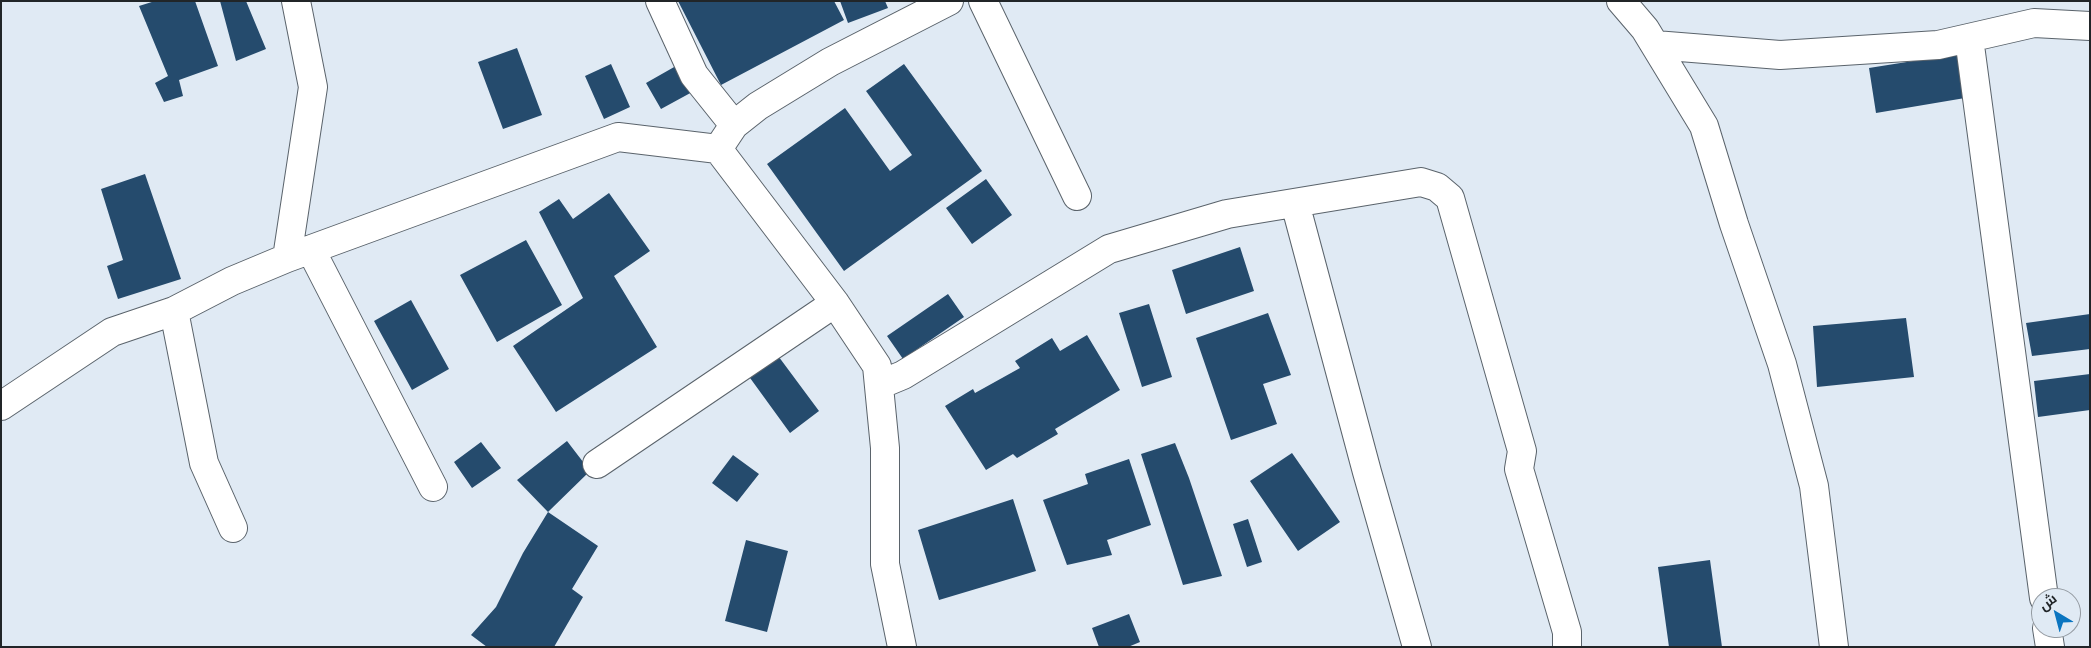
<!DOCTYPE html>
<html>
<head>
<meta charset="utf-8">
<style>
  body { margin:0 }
  #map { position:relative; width:2091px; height:648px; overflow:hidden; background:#e0eaf4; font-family:Inter,Cairo,sans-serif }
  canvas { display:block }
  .frame { position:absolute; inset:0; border:2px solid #212528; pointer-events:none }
  .north { position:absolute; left:2031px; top:588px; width:50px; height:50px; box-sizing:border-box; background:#e0eaf4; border:1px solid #949ba2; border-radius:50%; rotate:323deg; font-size:14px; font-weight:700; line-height:20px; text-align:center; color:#212528 }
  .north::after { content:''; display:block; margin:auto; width:18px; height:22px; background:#0b75c0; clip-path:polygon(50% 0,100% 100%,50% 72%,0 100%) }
</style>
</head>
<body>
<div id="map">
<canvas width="2091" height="648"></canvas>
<div class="frame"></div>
<div class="north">ش</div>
</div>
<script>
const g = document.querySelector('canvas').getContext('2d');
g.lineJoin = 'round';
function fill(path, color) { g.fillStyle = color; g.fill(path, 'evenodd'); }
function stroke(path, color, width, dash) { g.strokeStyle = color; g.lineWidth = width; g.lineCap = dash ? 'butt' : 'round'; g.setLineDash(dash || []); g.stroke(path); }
fill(new Path2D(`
  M 155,1 L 195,1 L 218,66 L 179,80 L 183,96 L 164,102 L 155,83 L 168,76 L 139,6 Z
  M 220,1 L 246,1 L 266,49 L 236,61 Z
  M 678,1 L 834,1 L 844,20 L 721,85 Z
  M 840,1 L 885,1 L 888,8 L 848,23 Z
  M 517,48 L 542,115 L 503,129 L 478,62 Z
  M 1957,54 L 1965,98 L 1876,113 L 1869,68 Z
  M 690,58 L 705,85 L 661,109 L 646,83 Z
  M 611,64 L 630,107 L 604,119 L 585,76 Z
  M 904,64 L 982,171 L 844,271 L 767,164 L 845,108 L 890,171 L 912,155 L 866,91 Z
  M 145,174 L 181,279 L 118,299 L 107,266 L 123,260 L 101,189 Z
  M 986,179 L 1012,215 L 972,244 L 946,208 Z
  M 609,193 L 650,251 L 614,276 L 657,347 L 556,412 L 513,346 L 583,298 L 539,212 L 559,199 L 573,219 Z
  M 526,240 L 562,305 L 497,342 L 460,275 Z
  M 1240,247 L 1254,291 L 1186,314 L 1172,270 Z
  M 948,294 L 964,317 L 903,359 L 887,336 Z
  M 411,300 L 449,369 L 412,390 L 374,321 Z
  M 1149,304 L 1172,377 L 1142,387 L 1119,313 Z
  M 1268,313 L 1291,375 L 1263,384 L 1277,424 L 1231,440 L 1196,338 Z
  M 2090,314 L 2090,349 L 2032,356 L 2026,323 Z
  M 1906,318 L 1914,377 L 1817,387 L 1813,326 Z
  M 1087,335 L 1120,390 L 1055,429 L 1058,434 L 1017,458 L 1013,454 L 986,470 L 945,406 L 973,389 L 975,393 L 1020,368 L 1015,361 L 1052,338 L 1060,351 Z
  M 773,349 L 819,411 L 790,433 L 745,371 Z
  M 2090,374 L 2090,410 L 2038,417 L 2034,381 Z
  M 567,441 L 590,471 L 548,512 L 517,480 Z
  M 481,442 L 501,468 L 472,488 L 454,462 Z
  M 1175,443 L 1189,478 L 1222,576 L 1183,585 L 1141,454 Z
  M 1292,453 L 1340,522 L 1298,551 L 1250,481 Z
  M 733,455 L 759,474 L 737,502 L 712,483 Z
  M 1129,459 L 1151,525 L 1107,540 L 1112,555 L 1067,565 L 1043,500 L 1088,484 L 1085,474 Z
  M 1013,499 L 1036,571 L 939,600 L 918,530 Z
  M 548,512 L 598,546 L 572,589 L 583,597 L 554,647 L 487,647 L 471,635 L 496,607 L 523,553 Z
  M 1248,519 L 1262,562 L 1247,567 L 1233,524 Z
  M 746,540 L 788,551 L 767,632 L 725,621 Z
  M 1710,560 L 1722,647 L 1669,647 L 1658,567 Z
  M 1129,614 L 1140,642 L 1128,647 L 1099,647 L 1092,628 Z`), '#254b6d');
const minor = new Path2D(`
  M 660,1 L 694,75 L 734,125
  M 983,1 L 1077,196
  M 1621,1 L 1645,29 L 1704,126 L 1734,224 L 1782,364 L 1814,486 L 1834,647
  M 1969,38 L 2044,598
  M 1655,45 L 1780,55 L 1938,45 L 2034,23 L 2090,26
  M 718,149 L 734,125 L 758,106 L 830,62 L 949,1
  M 1295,203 L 1367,472 L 1417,647
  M 311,250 L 433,487
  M 287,258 L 313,87 L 296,1
  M 174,311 L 204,463 L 233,528
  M 879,385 L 903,375 L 1109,249 L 1227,214 L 1421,182 L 1437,187 L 1450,198 L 1522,451 L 1519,469 L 1567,632 L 1567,647
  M 1,406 L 112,332 L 174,311 L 232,281 L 287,258 L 618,137 L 718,149 L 835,303 L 877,366 L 885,448 L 885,564 L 902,647
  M 597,464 L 835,303
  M 2047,628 L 2050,647`);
stroke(minor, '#5a636b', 30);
stroke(minor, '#fff', 28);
</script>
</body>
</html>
